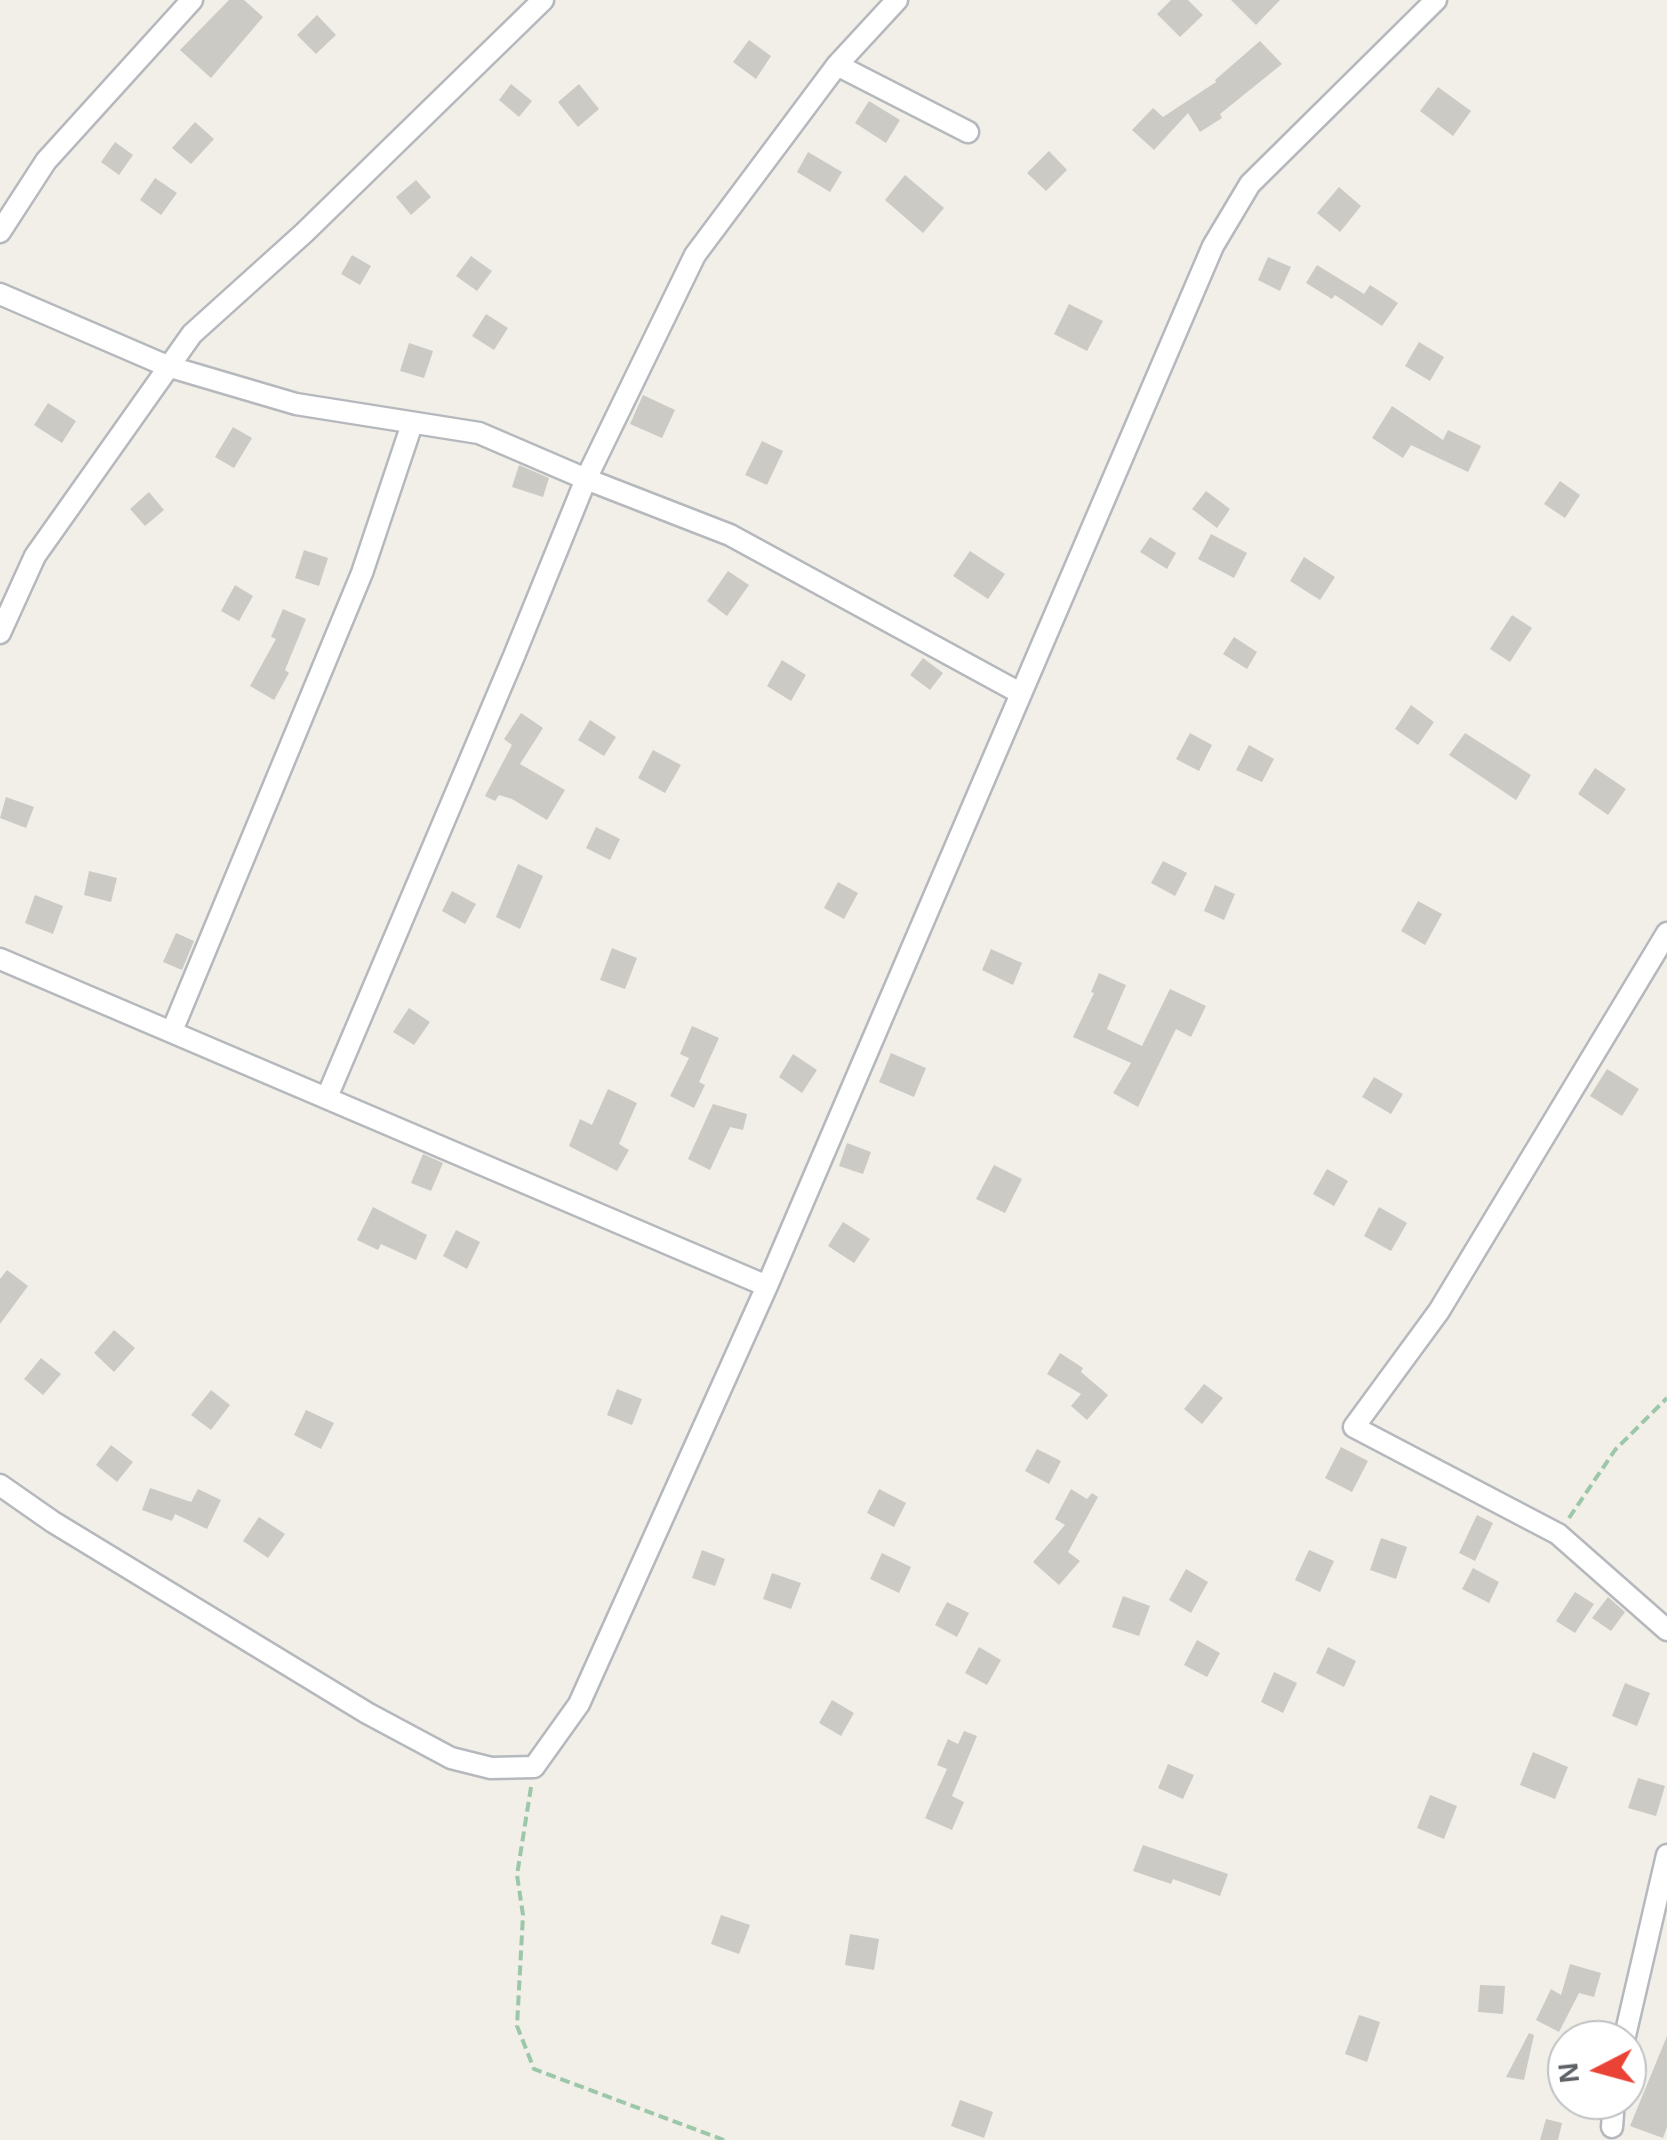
<!DOCTYPE html>
<html>
<head>
<meta charset="utf-8">
<style>
  body { margin:0 }
  #map { position:relative; width:1667px; height:2140px; overflow:hidden; background:#f1efe8; font-family:Arial,sans-serif }
  canvas { display:block }
  .north { position:absolute; left:1547px; top:2020px; width:100px; height:100px; box-sizing:border-box; background:#fff; border:2px solid #bfc1c3; border-radius:50%; rotate:264deg; font-size:28px; font-weight:700; line-height:40px; text-align:center; color:#5f6368 }
  .north::after { content:''; display:block; margin:auto; width:35px; height:45px; background:#ea4335; clip-path:polygon(50% 0,100% 100%,50% 72%,0 100%) }
</style>
</head>
<body>
<div id="map">
<canvas width="1667" height="2140"></canvas>
<div class="north">N</div>
</div>
<script>
const g = document.querySelector('canvas').getContext('2d');
g.lineJoin = 'round';
function fill(path, color) { g.fillStyle = color; g.fill(path, 'evenodd'); }
function stroke(path, color, width, dash) { g.strokeStyle = color; g.lineWidth = width; g.lineCap = dash ? 'butt' : 'round'; g.setLineDash(dash || []); g.stroke(path); }
fill(new Path2D(`
  M 229,0 L 244,0 L 263,17 L 211,78 L 180,50 Z
  M 1171,0 L 1188,0 L 1203,15 L 1180,37 L 1157,14 Z
  M 1231,0 L 1280,0 L 1256,25 Z
  M 317,15 L 336,35 L 316,54 L 297,35 Z
  M 749,40 L 771,56 L 756,79 L 733,62 Z
  M 1260,41 L 1282,64 L 1220,114 L 1222,118 L 1200,132 L 1188,113 L 1154,150 L 1132,130 L 1153,108 L 1163,117 L 1216,82 L 1215,80 Z
  M 511,84 L 532,101 L 519,117 L 499,100 Z
  M 579,84 L 599,109 L 578,127 L 558,102 Z
  M 1438,87 L 1471,111 L 1453,136 L 1420,111 Z
  M 869,101 L 900,120 L 886,143 L 855,123 Z
  M 195,122 L 214,139 L 191,164 L 172,148 Z
  M 115,142 L 133,155 L 119,175 L 101,162 Z
  M 1049,151 L 1067,170 L 1046,191 L 1027,173 Z
  M 808,152 L 842,172 L 830,192 L 797,172 Z
  M 905,175 L 944,208 L 923,233 L 885,200 Z
  M 155,178 L 177,193 L 161,215 L 140,200 Z
  M 416,180 L 431,197 L 411,215 L 396,197 Z
  M 1339,187 L 1361,206 L 1340,232 L 1317,213 Z
  M 352,255 L 371,266 L 360,285 L 341,274 Z
  M 471,256 L 492,271 L 477,291 L 456,276 Z
  M 1268,257 L 1291,267 L 1280,291 L 1258,280 Z
  M 1317,265 L 1364,294 L 1370,285 L 1398,303 L 1382,326 L 1335,295 L 1332,299 L 1306,283 Z
  M 1069,304 L 1103,321 L 1087,351 L 1054,334 Z
  M 486,314 L 508,328 L 494,350 L 472,336 Z
  M 1419,342 L 1444,357 L 1430,381 L 1405,366 Z
  M 409,343 L 433,351 L 424,378 L 400,371 Z
  M 643,395 L 675,410 L 662,438 L 630,424 Z
  M 48,403 L 76,421 L 62,443 L 34,425 Z
  M 1392,406 L 1443,440 L 1448,430 L 1481,446 L 1468,472 L 1411,445 L 1403,458 L 1372,438 Z
  M 233,427 L 252,438 L 234,468 L 215,457 Z
  M 762,441 L 783,451 L 767,485 L 745,475 Z
  M 519,465 L 549,478 L 543,497 L 512,487 Z
  M 1560,481 L 1580,495 L 1565,518 L 1544,504 Z
  M 1206,491 L 1230,509 L 1217,528 L 1192,509 Z
  M 149,492 L 164,510 L 145,526 L 130,509 Z
  M 1211,534 L 1247,553 L 1234,578 L 1198,559 Z
  M 1150,537 L 1176,553 L 1167,569 L 1140,552 Z
  M 304,550 L 328,558 L 319,586 L 295,578 Z
  M 970,551 L 1005,574 L 988,599 L 953,576 Z
  M 1304,557 L 1335,577 L 1320,600 L 1290,581 Z
  M 728,571 L 749,585 L 727,616 L 707,601 Z
  M 235,585 L 253,596 L 239,621 L 221,611 Z
  M 283,609 L 306,619 L 285,670 L 289,673 L 274,700 L 250,686 L 276,639 L 271,637 Z
  M 1512,615 L 1532,628 L 1510,662 L 1490,649 Z
  M 1234,637 L 1257,652 L 1247,669 L 1223,654 Z
  M 923,658 L 943,673 L 930,690 L 910,675 Z
  M 782,660 L 806,675 L 791,701 L 767,686 Z
  M 1411,705 L 1434,722 L 1418,745 L 1395,729 Z
  M 521,713 L 543,728 L 520,764 L 565,790 L 547,820 L 512,799 L 499,795 L 495,801 L 485,796 L 512,745 L 504,739 Z
  M 590,720 L 616,737 L 604,756 L 578,740 Z
  M 1190,733 L 1212,745 L 1199,771 L 1176,759 Z
  M 1465,733 L 1531,775 L 1516,800 L 1449,755 Z
  M 1249,745 L 1274,759 L 1262,782 L 1236,770 Z
  M 653,750 L 681,765 L 665,793 L 638,778 Z
  M 1595,768 L 1626,789 L 1608,815 L 1578,794 Z
  M 6,797 L 34,807 L 26,828 L 0,818 Z
  M 596,827 L 620,839 L 610,860 L 586,848 Z
  M 1163,861 L 1187,873 L 1175,896 L 1151,883 Z
  M 518,864 L 543,876 L 520,929 L 496,917 Z
  M 89,871 L 117,878 L 111,902 L 84,895 Z
  M 838,882 L 858,893 L 844,919 L 824,908 Z
  M 1215,885 L 1235,894 L 1224,920 L 1204,911 Z
  M 452,891 L 476,904 L 465,924 L 442,911 Z
  M 35,895 L 63,906 L 53,934 L 25,923 Z
  M 1418,901 L 1442,914 L 1425,945 L 1401,931 Z
  M 176,933 L 194,941 L 182,970 L 163,962 Z
  M 612,948 L 637,958 L 625,989 L 600,980 Z
  M 991,949 L 1022,963 L 1013,985 L 982,970 Z
  M 1099,973 L 1126,985 L 1107,1029 L 1142,1046 L 1170,989 L 1206,1006 L 1191,1037 L 1176,1029 L 1138,1107 L 1113,1093 L 1131,1063 L 1073,1037 L 1094,993 L 1091,992 Z
  M 409,1008 L 430,1022 L 414,1045 L 393,1032 Z
  M 692,1026 L 719,1038 L 699,1082 L 705,1085 L 694,1108 L 670,1096 L 689,1058 L 680,1054 Z
  M 891,1053 L 926,1068 L 914,1097 L 879,1082 Z
  M 793,1054 L 817,1070 L 802,1093 L 779,1077 Z
  M 1607,1069 L 1639,1089 L 1622,1116 L 1590,1096 Z
  M 1374,1077 L 1403,1094 L 1391,1114 L 1362,1097 Z
  M 608,1089 L 637,1103 L 619,1144 L 629,1150 L 617,1171 L 569,1146 L 580,1119 L 592,1125 Z
  M 713,1104 L 747,1114 L 743,1130 L 730,1127 L 710,1170 L 688,1159 Z
  M 847,1143 L 871,1152 L 863,1174 L 839,1166 Z
  M 423,1154 L 443,1163 L 431,1191 L 411,1183 Z
  M 994,1165 L 1022,1179 L 1005,1213 L 976,1199 Z
  M 1327,1169 L 1348,1181 L 1334,1206 L 1313,1194 Z
  M 373,1207 L 427,1235 L 416,1260 L 381,1244 L 378,1250 L 357,1240 Z
  M 1379,1207 L 1407,1223 L 1391,1251 L 1364,1236 Z
  M 843,1222 L 870,1239 L 854,1263 L 828,1246 Z
  M 456,1230 L 480,1242 L 467,1269 L 443,1256 Z
  M 7,1270 L 28,1286 L 0,1324 L 0,1279 Z
  M 114,1330 L 135,1348 L 114,1372 L 94,1353 Z
  M 1060,1353 L 1083,1368 L 1081,1372 L 1108,1395 L 1087,1420 L 1071,1406 L 1081,1394 L 1047,1374 Z
  M 41,1358 L 61,1374 L 43,1395 L 24,1379 Z
  M 1204,1384 L 1223,1398 L 1202,1424 L 1184,1409 Z
  M 617,1389 L 642,1399 L 632,1425 L 607,1415 Z
  M 211,1390 L 230,1405 L 211,1430 L 191,1415 Z
  M 306,1410 L 334,1423 L 321,1449 L 294,1435 Z
  M 111,1445 L 133,1462 L 117,1482 L 96,1465 Z
  M 1341,1447 L 1368,1461 L 1352,1492 L 1325,1478 Z
  M 1037,1449 L 1061,1461 L 1049,1484 L 1025,1471 Z
  M 150,1488 L 191,1502 L 198,1489 L 221,1500 L 207,1529 L 175,1514 L 172,1521 L 142,1510 Z
  M 879,1489 L 906,1503 L 894,1527 L 867,1513 Z
  M 1071,1489 L 1087,1499 L 1092,1493 L 1098,1497 L 1068,1552 L 1080,1561 L 1059,1585 L 1033,1562 L 1065,1525 L 1055,1519 Z
  M 1477,1515 L 1493,1523 L 1475,1561 L 1459,1553 Z
  M 259,1517 L 285,1534 L 268,1558 L 243,1541 Z
  M 1381,1538 L 1407,1547 L 1396,1579 L 1370,1570 Z
  M 702,1550 L 725,1559 L 715,1586 L 692,1578 Z
  M 1309,1550 L 1334,1561 L 1320,1592 L 1295,1580 Z
  M 882,1553 L 911,1567 L 899,1593 L 870,1579 Z
  M 1473,1568 L 1499,1582 L 1489,1603 L 1462,1589 Z
  M 1186,1569 L 1208,1582 L 1191,1613 L 1169,1600 Z
  M 772,1573 L 801,1583 L 791,1609 L 763,1599 Z
  M 1575,1592 L 1594,1604 L 1575,1633 L 1556,1621 Z
  M 1123,1596 L 1150,1606 L 1139,1636 L 1112,1627 Z
  M 1608,1597 L 1625,1612 L 1611,1631 L 1592,1618 Z
  M 947,1602 L 969,1613 L 957,1637 L 935,1625 Z
  M 1197,1640 L 1220,1653 L 1207,1677 L 1184,1665 Z
  M 979,1647 L 1001,1660 L 987,1685 L 965,1673 Z
  M 1328,1647 L 1356,1661 L 1344,1687 L 1316,1673 Z
  M 1274,1672 L 1297,1683 L 1283,1713 L 1261,1702 Z
  M 1625,1683 L 1650,1693 L 1637,1726 L 1612,1716 Z
  M 832,1700 L 854,1713 L 841,1736 L 819,1723 Z
  M 964,1731 L 977,1736 L 952,1796 L 964,1802 L 952,1830 L 925,1818 L 947,1769 L 937,1765 L 948,1739 L 958,1744 Z
  M 1533,1752 L 1568,1767 L 1555,1799 L 1520,1785 Z
  M 1168,1764 L 1194,1775 L 1183,1799 L 1158,1788 Z
  M 1638,1778 L 1665,1786 L 1656,1816 L 1628,1808 Z
  M 1430,1795 L 1457,1806 L 1444,1839 L 1417,1828 Z
  M 1143,1845 L 1228,1874 L 1220,1896 L 1173,1879 L 1171,1884 L 1133,1871 Z
  M 721,1915 L 750,1925 L 739,1954 L 711,1944 Z
  M 850,1934 L 879,1939 L 874,1970 L 845,1965 Z
  M 1570,1964 L 1601,1973 L 1594,1997 L 1579,1993 L 1559,2032 L 1536,2020 L 1551,1989 L 1561,1995 Z
  M 1480,1985 L 1505,1986 L 1503,2014 L 1478,2012 Z
  M 1359,2015 L 1380,2022 L 1367,2062 L 1345,2054 Z
  M 1529,2033 L 1534,2035 L 1524,2080 L 1506,2077 Z
  M 1667,2036 L 1667,2127 L 1663,2138 L 1630,2126 Z
  M 960,2100 L 993,2112 L 984,2138 L 951,2126 Z
  M 1546,2119 L 1562,2123 L 1558,2140 L 1540,2140 Z`), '#cccac5');
const street = new Path2D(`
  M 837,65 L 968,132
  M 0,232 L 46,161 L 192,0
  M 0,294 L 167,366 L 296,404 L 479,433 L 586,479 L 730,535 L 1020,693
  M 0,633 L 35,556 L 192,334 L 304,233 L 543,0
  M 1667,933 L 1439,1311 L 1354,1427 L 1558,1534 L 1667,1630
  M 0,959 L 767,1286
  M 172,1031 L 362,573 L 412,424
  M 327,1097 L 514,656 L 586,479 L 695,255 L 837,65 L 897,0
  M 0,1485 L 53,1522 L 367,1713 L 451,1758 L 491,1768 L 534,1767 L 579,1704 L 767,1286 L 1213,246 L 1250,184 L 1436,0
  M 1624,2040 L 1667,1855
  M 1612,2127 L 1614,2100`);
stroke(street, '#b5b8bc', 25);
stroke(new Path2D(`
  M 1569,1518 L 1615,1450 L 1667,1398
  M 531,1787 L 517,1875 L 523,1915 L 517,2026 L 534,2069 L 724,2140`), '#9cc7a9', 4, [10, 5]);
stroke(street, '#fff', 20);
</script>
</body>
</html>
